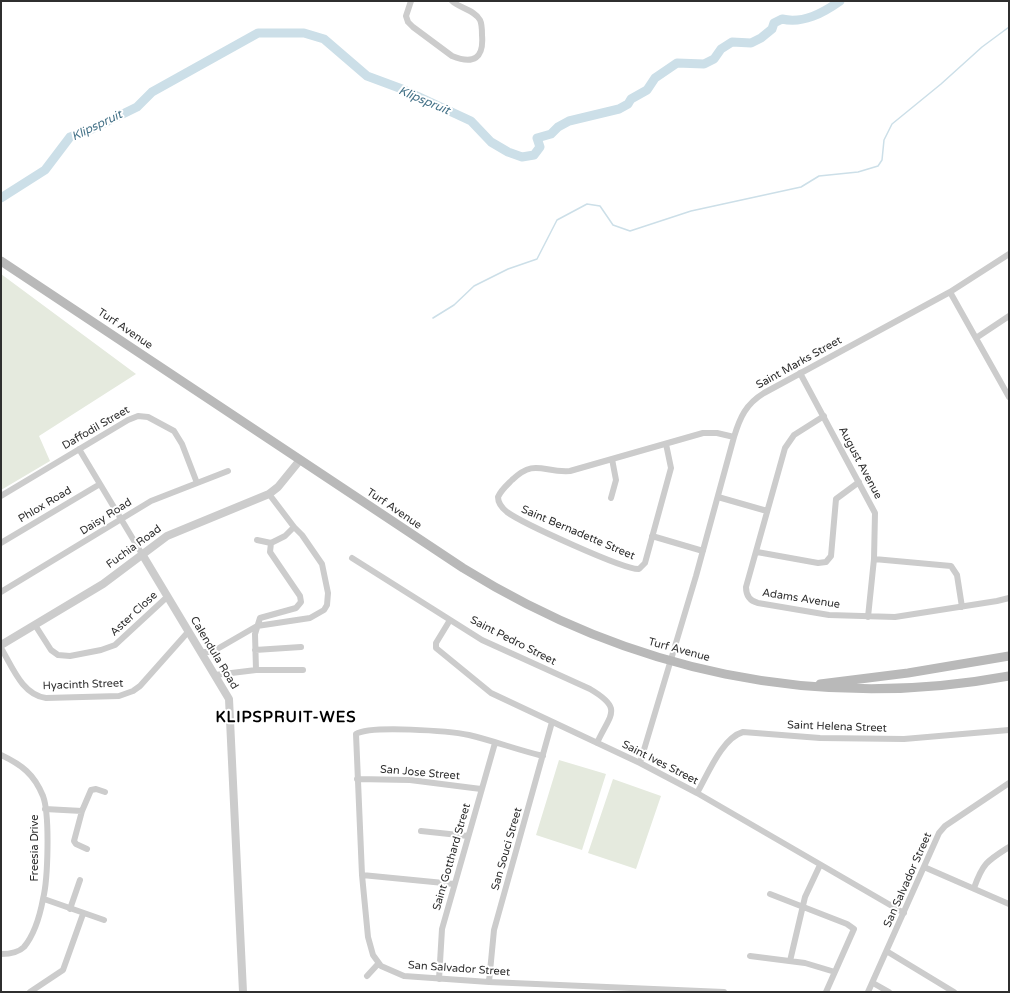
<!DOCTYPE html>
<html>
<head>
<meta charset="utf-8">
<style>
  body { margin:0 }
  #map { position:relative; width:1010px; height:993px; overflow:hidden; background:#fff; font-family:"Varela Round",sans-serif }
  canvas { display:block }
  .frame { position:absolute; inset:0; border:2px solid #2f2f2f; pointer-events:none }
</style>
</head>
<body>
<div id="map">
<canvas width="1010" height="993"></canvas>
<div class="frame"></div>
</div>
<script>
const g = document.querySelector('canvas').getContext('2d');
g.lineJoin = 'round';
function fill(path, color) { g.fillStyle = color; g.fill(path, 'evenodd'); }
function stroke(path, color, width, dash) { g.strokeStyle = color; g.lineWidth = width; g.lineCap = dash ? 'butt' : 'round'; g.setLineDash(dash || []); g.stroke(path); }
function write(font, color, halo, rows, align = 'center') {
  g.font = font + ' "Varela Round",sans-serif'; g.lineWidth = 4; g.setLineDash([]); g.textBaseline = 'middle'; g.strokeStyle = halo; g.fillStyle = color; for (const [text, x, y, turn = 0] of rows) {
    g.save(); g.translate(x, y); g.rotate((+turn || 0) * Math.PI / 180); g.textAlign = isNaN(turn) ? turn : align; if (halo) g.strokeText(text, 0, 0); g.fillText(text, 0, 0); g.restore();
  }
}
fill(new Path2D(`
  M 1,274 L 136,374 L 39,436 L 50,461 L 1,490 Z
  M 559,760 L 606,774 L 582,850 L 536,835 Z
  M 613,779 L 661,796 L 636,869 L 588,853 Z`), '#e5eade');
stroke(new Path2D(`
  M 433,318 L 454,305 L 474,286 L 508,269 L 537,259 L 557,220 L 587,204 L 600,206 L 613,225 L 630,231 L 691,211 L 801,187 L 819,176 L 858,172 L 878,166 L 882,160 L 884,140 L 892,124 L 941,84 L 982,47 L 1009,27`), '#ccdfe8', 1.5);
stroke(new Path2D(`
  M 1,198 L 45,170 L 70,137 L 90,130 L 137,107 L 152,92 L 258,33 L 304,33 L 324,39 L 367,76 L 402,89 L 471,121 L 491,142 L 508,152 L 522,157 L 534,155 L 540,147 L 537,138 L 551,134 L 558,127 L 569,121 L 619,109 L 628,104 L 631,99 L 647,90 L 655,78 L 677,63 L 704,64 L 714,59 L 721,49 L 732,42 L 751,43 L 761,38 L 772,29 L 774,23 L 782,19 C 803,24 823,13 840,1`), '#ccdfe8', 9);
stroke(new Path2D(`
  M 411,1 L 406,16 L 408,22 L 413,27 L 452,56 C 474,65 484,58 482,35 C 482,30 482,24 480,20 C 475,10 459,8 452,1
  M 950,292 L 1009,397
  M 976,338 L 1009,316
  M 800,373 L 875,513 L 874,559 L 868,617
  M 824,416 L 794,435 L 785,448 L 746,587 C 746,595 750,601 758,603 L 829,615 L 895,617 L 997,601 L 1009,598
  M 666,444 L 671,468 L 645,563 L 639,569 C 624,570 522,523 507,512 C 502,508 498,504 498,497 C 501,490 507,485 512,480 C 535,458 543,473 570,471 L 703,433 L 717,433 L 734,437
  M 79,449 L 142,554
  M 1,496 L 128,420 L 138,416 L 148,417 L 174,431 L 182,444 L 197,483
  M 718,497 L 767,511
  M 611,498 L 616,480 L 612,459
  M 652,536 L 703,551
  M 257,540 L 271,543
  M 1,543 L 100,484
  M 757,552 L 818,563 L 826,562 L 831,556 L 836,499 L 859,482
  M 352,558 L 482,640 L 590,689 C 624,709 610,714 597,743
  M 874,559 L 951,566 L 957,575 L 962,607
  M 1,592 L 151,501 L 228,471
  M 450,620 L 436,643 L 436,648 L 491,693 L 640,763 L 697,793 L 904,913
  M 35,625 L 51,650 L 58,655 L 70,656 L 101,650 L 115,645 L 167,597
  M 1,648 C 12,666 22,695 46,698 L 119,696 L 133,691 L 140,686 L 188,632
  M 255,650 L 301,647
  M 201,652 L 212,652 L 257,626 L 310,618 L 324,610 L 327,605 L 328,593 L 322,564 L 302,535 L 294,527
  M 256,670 L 255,634 L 260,618 L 296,608 L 301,602 L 300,596 L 270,552 L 271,543 L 285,536 L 294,527 L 269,494
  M 215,675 L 256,670 L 303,670
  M 1,755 C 22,765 34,774 43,796 C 50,815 48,879 43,899 C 40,915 34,935 24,947 C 18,953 9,954 1,954
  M 543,756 C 518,750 494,741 469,735 C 450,731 370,725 356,734 L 362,875 L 368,937 L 373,955 L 381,966 L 404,976 L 489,982 L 724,992
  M 640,763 L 696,576 L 734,437 C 740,417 746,404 764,393 L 950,292 L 1009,254
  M 357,779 L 410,780 L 481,789
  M 697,793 C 708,774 722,738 743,732 L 820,738 L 904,739 L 1009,730
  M 45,809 L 82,811
  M 421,831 L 468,836
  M 87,849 L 76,844 L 74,841 L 82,811 L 91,790 L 96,789 L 105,792
  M 924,867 L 1009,904
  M 362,875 L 454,884
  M 974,888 C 983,863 987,861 1009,847
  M 770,894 L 847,924 L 854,929 L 826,992
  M 44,899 L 104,920
  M 70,909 L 80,880
  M 888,952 L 954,992
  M 750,956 L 805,963 L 835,972
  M 790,961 L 805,897 L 820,865
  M 367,976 L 378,964
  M 439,979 L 442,929 L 495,743
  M 489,982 L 494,930 L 552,722
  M 873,983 L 889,992
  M 30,992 L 63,970 L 83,914
  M 868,992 L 939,833 L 945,826 L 1009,783`), '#ccc', 6);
stroke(new Path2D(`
  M 142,554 L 229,699 L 243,992
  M 1,645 L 103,584 L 167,536 L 269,494 L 278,487 L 300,460`), '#ccc', 8);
stroke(new Path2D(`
  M 1,261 L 463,568 C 629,671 815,712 1009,676
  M 820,684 L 908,673 L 1009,656`), '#b9b9b9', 9);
write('11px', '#2f2f2f', '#fff', [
  ["Turf Avenue",125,329,34],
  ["Saint Marks Street",799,363,-29],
  ["Daffodil Street",96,428,-30],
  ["August Avenue",860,463,62],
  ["Phlox Road",45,505,-31],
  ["Turf Avenue",394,509,34],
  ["Daisy Road",106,517,-32],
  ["Saint Bernadette Street",578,533,23],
  ["Fuchia Road",134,547,-36],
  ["Adams Avenue",801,599,9],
  ["Aster Close",134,614,-43],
  ["Saint Pedro Street",513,641,27],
  ["Turf Avenue",679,650,15],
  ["Calendula Road",214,653,59],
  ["Hyacinth Street",83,685,-2],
  ["Saint Helena Street",837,727,2],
  ["Saint Ives Street",660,763,27],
  ["San Jose Street",420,773,5],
  ["Freesia Drive",35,848,-90],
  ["San Souci Street",507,849,-74],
  ["Saint Gotthard Street",452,857,-74],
  ["San Salvador Street",908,880,-66],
  ["San Salvador Street",459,969,4]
]);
write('italic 12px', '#457288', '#fff', [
  ["Klipspruit",424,101,23],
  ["Klipspruit",97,126,-26]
]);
g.letterSpacing = '1px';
write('bold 15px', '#000', '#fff', [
  ["KLIPSPRUIT-WES",286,718]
]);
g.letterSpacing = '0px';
</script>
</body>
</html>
